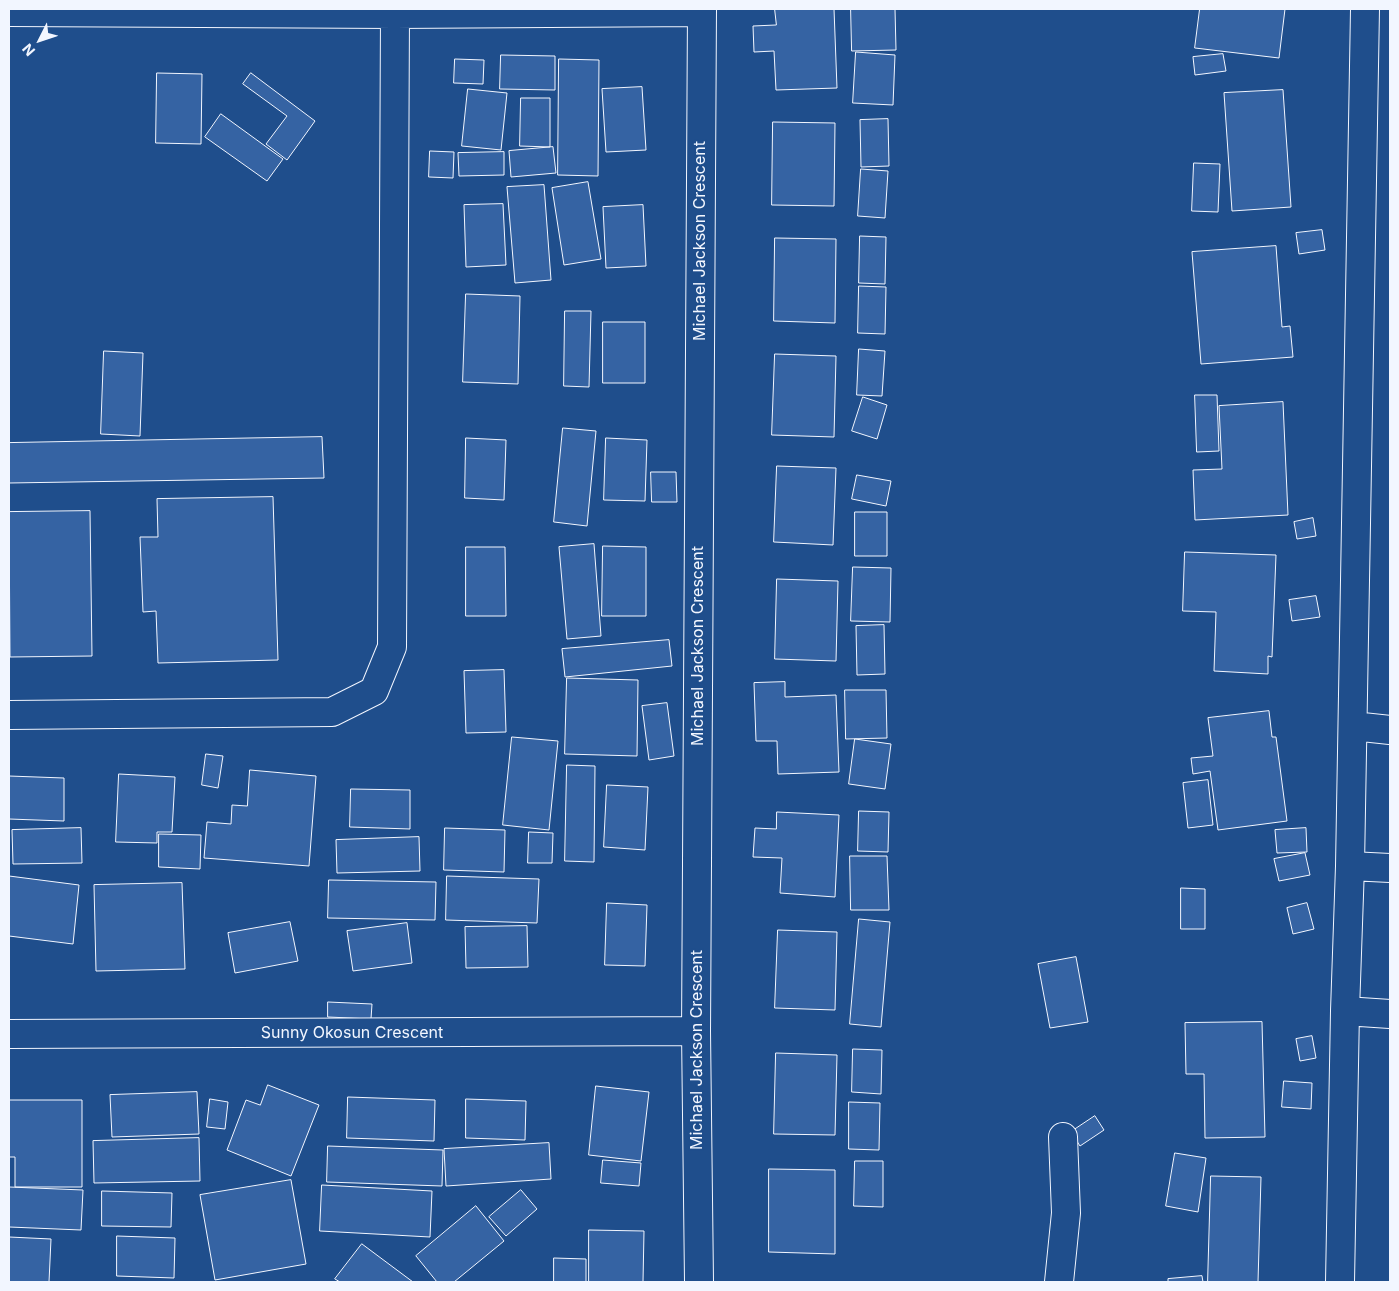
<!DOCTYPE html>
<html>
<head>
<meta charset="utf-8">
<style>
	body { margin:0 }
	#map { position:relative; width:1399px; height:1291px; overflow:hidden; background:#1f4e8c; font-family:Inter,sans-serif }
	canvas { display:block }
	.frame { position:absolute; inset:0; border:10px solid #f2f6ff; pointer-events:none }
	.north { position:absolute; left:15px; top:15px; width:50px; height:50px; -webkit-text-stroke:4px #1f4e8c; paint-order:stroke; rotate:229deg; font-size:14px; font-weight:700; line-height:20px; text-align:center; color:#f2f6ff }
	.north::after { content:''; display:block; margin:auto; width:18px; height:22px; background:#f2f6ff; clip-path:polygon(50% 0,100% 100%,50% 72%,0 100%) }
</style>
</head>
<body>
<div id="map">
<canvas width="1399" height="1291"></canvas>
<div class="frame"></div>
<div class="north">N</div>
</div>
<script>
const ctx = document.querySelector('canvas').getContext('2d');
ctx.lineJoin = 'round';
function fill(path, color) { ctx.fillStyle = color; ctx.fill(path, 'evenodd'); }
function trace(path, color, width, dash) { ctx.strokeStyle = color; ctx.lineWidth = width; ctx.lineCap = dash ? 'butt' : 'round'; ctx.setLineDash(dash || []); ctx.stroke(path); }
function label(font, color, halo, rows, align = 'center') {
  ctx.font = font + ' Inter,sans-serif'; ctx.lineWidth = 4; ctx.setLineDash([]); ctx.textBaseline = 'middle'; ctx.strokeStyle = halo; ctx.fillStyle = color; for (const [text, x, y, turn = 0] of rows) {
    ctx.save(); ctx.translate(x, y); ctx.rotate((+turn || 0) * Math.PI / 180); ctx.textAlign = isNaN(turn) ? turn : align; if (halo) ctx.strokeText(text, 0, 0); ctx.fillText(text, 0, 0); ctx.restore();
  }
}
const building = new Path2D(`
	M 775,9 L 834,9 L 837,88 L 776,90 L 774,51 L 754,52 L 753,26 L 776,25 Z
	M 851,9 L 895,9 L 896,50 L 852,51 Z
	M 1200,9 L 1285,9 L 1279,58 L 1195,48 Z
	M 856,52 L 895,55 L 893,105 L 853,103 Z
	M 1223,54 L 1226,71 L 1195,75 L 1193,57 Z
	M 501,55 L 555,56 L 555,90 L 500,89 Z
	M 455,59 L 484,60 L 483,84 L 454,83 Z
	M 559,59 L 599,60 L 598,176 L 558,175 Z
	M 157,73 L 202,74 L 201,144 L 156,143 Z
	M 251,73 L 315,121 L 287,160 L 266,144 L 287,116 L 243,84 Z
	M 642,87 L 646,150 L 606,152 L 602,89 Z
	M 468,89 L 507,93 L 501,150 L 462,146 Z
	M 1283,90 L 1291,207 L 1232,211 L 1224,93 Z
	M 521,98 L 550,98 L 550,147 L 520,146 Z
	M 221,114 L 283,159 L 267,181 L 205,137 Z
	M 888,119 L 889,166 L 861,167 L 860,120 Z
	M 773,122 L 835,123 L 834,206 L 772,205 Z
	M 553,147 L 556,173 L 511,177 L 509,151 Z
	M 430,151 L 454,152 L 453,178 L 429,177 Z
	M 504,152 L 504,175 L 459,176 L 458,153 Z
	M 1194,163 L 1220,164 L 1218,212 L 1192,211 Z
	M 861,169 L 888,171 L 885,218 L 858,216 Z
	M 588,182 L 601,259 L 564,265 L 552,188 Z
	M 544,185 L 551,280 L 515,283 L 507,187 Z
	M 503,204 L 506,265 L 466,267 L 464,205 Z
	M 643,205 L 646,266 L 606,268 L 603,207 Z
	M 1322,230 L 1325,250 L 1299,254 L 1296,233 Z
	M 860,236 L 886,237 L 885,284 L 859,283 Z
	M 775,238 L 836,239 L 835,323 L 774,321 Z
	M 1276,246 L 1282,327 L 1290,326 L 1293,357 L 1201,364 L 1192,252 Z
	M 859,286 L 886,287 L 885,334 L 858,333 Z
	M 466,294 L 520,296 L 518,384 L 463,382 Z
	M 565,311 L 591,311 L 589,387 L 564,386 Z
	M 603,322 L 645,322 L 645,383 L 603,383 Z
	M 859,349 L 885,351 L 882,396 L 857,395 Z
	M 104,351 L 143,353 L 140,436 L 101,434 Z
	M 775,354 L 836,356 L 834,437 L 772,435 Z
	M 1195,395 L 1217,395 L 1219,451 L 1197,452 Z
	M 863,397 L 887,405 L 877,439 L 852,431 Z
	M 1283,402 L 1288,515 L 1195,520 L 1193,470 L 1222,469 L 1219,406 Z
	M 563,428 L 596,431 L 587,526 L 554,522 Z
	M 322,437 L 324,478 L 9,483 L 9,443 Z
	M 466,438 L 506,440 L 504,500 L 465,498 Z
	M 606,438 L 647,440 L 645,501 L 604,500 Z
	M 777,466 L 836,468 L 833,545 L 774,542 Z
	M 651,472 L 676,472 L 677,502 L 652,502 Z
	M 857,475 L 891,481 L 886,506 L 852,499 Z
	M 273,497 L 278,660 L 158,663 L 156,611 L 143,612 L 140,537 L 158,537 L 157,499 Z
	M 90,511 L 92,656 L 10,657 L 9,512 Z
	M 855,512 L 887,512 L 887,556 L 855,556 Z
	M 1313,518 L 1316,536 L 1297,539 L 1294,522 Z
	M 594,544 L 601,636 L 567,639 L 559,547 Z
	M 603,546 L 646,547 L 646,616 L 602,616 Z
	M 466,547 L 505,547 L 506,616 L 466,616 Z
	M 1185,552 L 1276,555 L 1272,657 L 1268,656 L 1268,674 L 1214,671 L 1216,612 L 1183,611 Z
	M 853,567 L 891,568 L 890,622 L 851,621 Z
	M 777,579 L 838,581 L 836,661 L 775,659 Z
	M 1316,596 L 1320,617 L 1292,621 L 1289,600 Z
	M 884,625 L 885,674 L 857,675 L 856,626 Z
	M 669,640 L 672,666 L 565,677 L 562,649 Z
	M 504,670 L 506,732 L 466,733 L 464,671 Z
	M 567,678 L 638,680 L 637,756 L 565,754 Z
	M 785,682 L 785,697 L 836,695 L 839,772 L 778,774 L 777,741 L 756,741 L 754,683 Z
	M 845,690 L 886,690 L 887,738 L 846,739 Z
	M 667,703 L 674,756 L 649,760 L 642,706 Z
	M 1269,711 L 1272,737 L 1276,737 L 1287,821 L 1218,830 L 1210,771 L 1193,774 L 1191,758 L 1213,756 L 1208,718 Z
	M 512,737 L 558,741 L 549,830 L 503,825 Z
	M 855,739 L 891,744 L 885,789 L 849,784 Z
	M 206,754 L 223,756 L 218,788 L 202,785 Z
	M 567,765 L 595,766 L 594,862 L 565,861 Z
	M 250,770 L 316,776 L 309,866 L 204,858 L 207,822 L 231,824 L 232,805 L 247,806 Z
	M 119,774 L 175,777 L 172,832 L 157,832 L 157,843 L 116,842 Z
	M 9,776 L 64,778 L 64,821 L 9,819 Z
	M 1208,780 L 1213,825 L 1188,828 L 1183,783 Z
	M 607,785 L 648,787 L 645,850 L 604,847 Z
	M 351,789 L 410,790 L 410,829 L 350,827 Z
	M 859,811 L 889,812 L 888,852 L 858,851 Z
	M 777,812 L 839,815 L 835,897 L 780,893 L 782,858 L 753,857 L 755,828 L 776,829 Z
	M 81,828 L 82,863 L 13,864 L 12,830 Z
	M 445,828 L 505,830 L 504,872 L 444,870 Z
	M 1306,828 L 1307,852 L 1277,853 L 1275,830 Z
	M 529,832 L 553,833 L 552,863 L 528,863 Z
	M 159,834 L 201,835 L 200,869 L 159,867 Z
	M 419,837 L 420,871 L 337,873 L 336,840 Z
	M 1305,853 L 1310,875 L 1279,881 L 1274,859 Z
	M 850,856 L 887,856 L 889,910 L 851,910 Z
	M 9,876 L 79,885 L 73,944 L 9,936 Z
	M 447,876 L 539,879 L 537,923 L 446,920 Z
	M 329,880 L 436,882 L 435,920 L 328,918 Z
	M 182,883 L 185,969 L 96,971 L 94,885 Z
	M 1181,888 L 1205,889 L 1205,929 L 1181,929 Z
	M 607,903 L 647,905 L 645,966 L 605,965 Z
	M 1307,903 L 1314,929 L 1293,934 L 1287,908 Z
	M 859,919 L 890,922 L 881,1027 L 850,1024 Z
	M 290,922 L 298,961 L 235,973 L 228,933 Z
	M 407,923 L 412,963 L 353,971 L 347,931 Z
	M 527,926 L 528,967 L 466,968 L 465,927 Z
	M 778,930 L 837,932 L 835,1010 L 775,1008 Z
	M 1076,957 L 1088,1022 L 1050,1028 L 1038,964 Z
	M 328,1002 L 372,1004 L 371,1019 L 328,1017 Z
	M 1262,1022 L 1265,1137 L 1205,1138 L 1204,1074 L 1186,1074 L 1185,1023 Z
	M 1312,1036 L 1316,1058 L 1300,1061 L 1296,1039 Z
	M 853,1049 L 882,1050 L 881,1094 L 852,1092 Z
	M 776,1053 L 837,1055 L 835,1135 L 774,1134 Z
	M 1284,1081 L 1312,1083 L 1311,1109 L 1282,1107 Z
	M 268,1085 L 319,1105 L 291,1176 L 227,1150 L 246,1100 L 260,1105 Z
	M 596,1086 L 649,1092 L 641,1161 L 589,1155 Z
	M 197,1092 L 199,1134 L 112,1137 L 110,1095 Z
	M 348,1097 L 435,1100 L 434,1141 L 347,1138 Z
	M 210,1099 L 228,1102 L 225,1129 L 207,1127 Z
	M 466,1099 L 526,1101 L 525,1140 L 466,1138 Z
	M 9,1100 L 82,1100 L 82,1187 L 15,1187 L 15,1157 L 9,1157 Z
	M 849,1102 L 880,1103 L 879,1150 L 849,1149 Z
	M 1095,1116 L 1104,1130 L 1080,1146 L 1071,1132 Z
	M 199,1138 L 200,1181 L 94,1183 L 93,1141 Z
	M 549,1143 L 551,1179 L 446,1186 L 444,1149 Z
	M 328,1146 L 443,1150 L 442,1186 L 327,1182 Z
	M 1175,1153 L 1206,1158 L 1198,1212 L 1166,1206 Z
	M 603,1160 L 641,1163 L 639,1186 L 601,1183 Z
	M 855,1161 L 883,1161 L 883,1207 L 854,1206 Z
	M 769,1169 L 835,1170 L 835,1254 L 769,1252 Z
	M 1211,1176 L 1261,1177 L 1258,1282 L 1208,1282 Z
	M 291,1180 L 306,1264 L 215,1280 L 200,1195 Z
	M 322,1185 L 432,1191 L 430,1237 L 320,1231 Z
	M 9,1187 L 83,1190 L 81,1230 L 9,1227 Z
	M 521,1190 L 537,1209 L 506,1236 L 489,1217 Z
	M 102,1191 L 172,1193 L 171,1227 L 102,1226 Z
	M 476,1206 L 504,1241 L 454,1282 L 437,1282 L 416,1256 Z
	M 589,1230 L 644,1231 L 643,1282 L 589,1282 Z
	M 117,1236 L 175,1238 L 174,1278 L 117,1276 Z
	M 9,1237 L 51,1239 L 49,1282 L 9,1282 Z
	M 362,1244 L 413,1282 L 340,1282 L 335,1279 Z
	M 554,1258 L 586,1259 L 586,1282 L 554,1282 Z
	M 1202,1276 L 1203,1282 L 1168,1282 L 1168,1279 Z`);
const minor = new Path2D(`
	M 9,12 L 395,14 L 702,12
	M 9,715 L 332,712 L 374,691 L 392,647 L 395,14
	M 1353,726 L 1390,730
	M 1350,866 L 1390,868
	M 1345,1011 L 1390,1014
	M 9,1034 L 696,1031
	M 699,1282 L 696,1031 L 702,9
	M 1059,1282 L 1066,1213 L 1063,1137
	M 1340,1282 L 1345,1011 L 1350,866 L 1365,9`);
const streetNames = [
	["Michael Jackson Crescent",700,241,-90],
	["Michael Jackson Crescent",698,646,-90],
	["Sunny Okosun Crescent",352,1033],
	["Michael Jackson Crescent",697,1050,-90]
];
fill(building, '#3563a3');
trace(building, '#f2f6ff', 1);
trace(minor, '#f2f6ff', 30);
trace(minor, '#1f4e8c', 28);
label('16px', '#f2f6ff', '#1f4e8c', streetNames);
</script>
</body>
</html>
